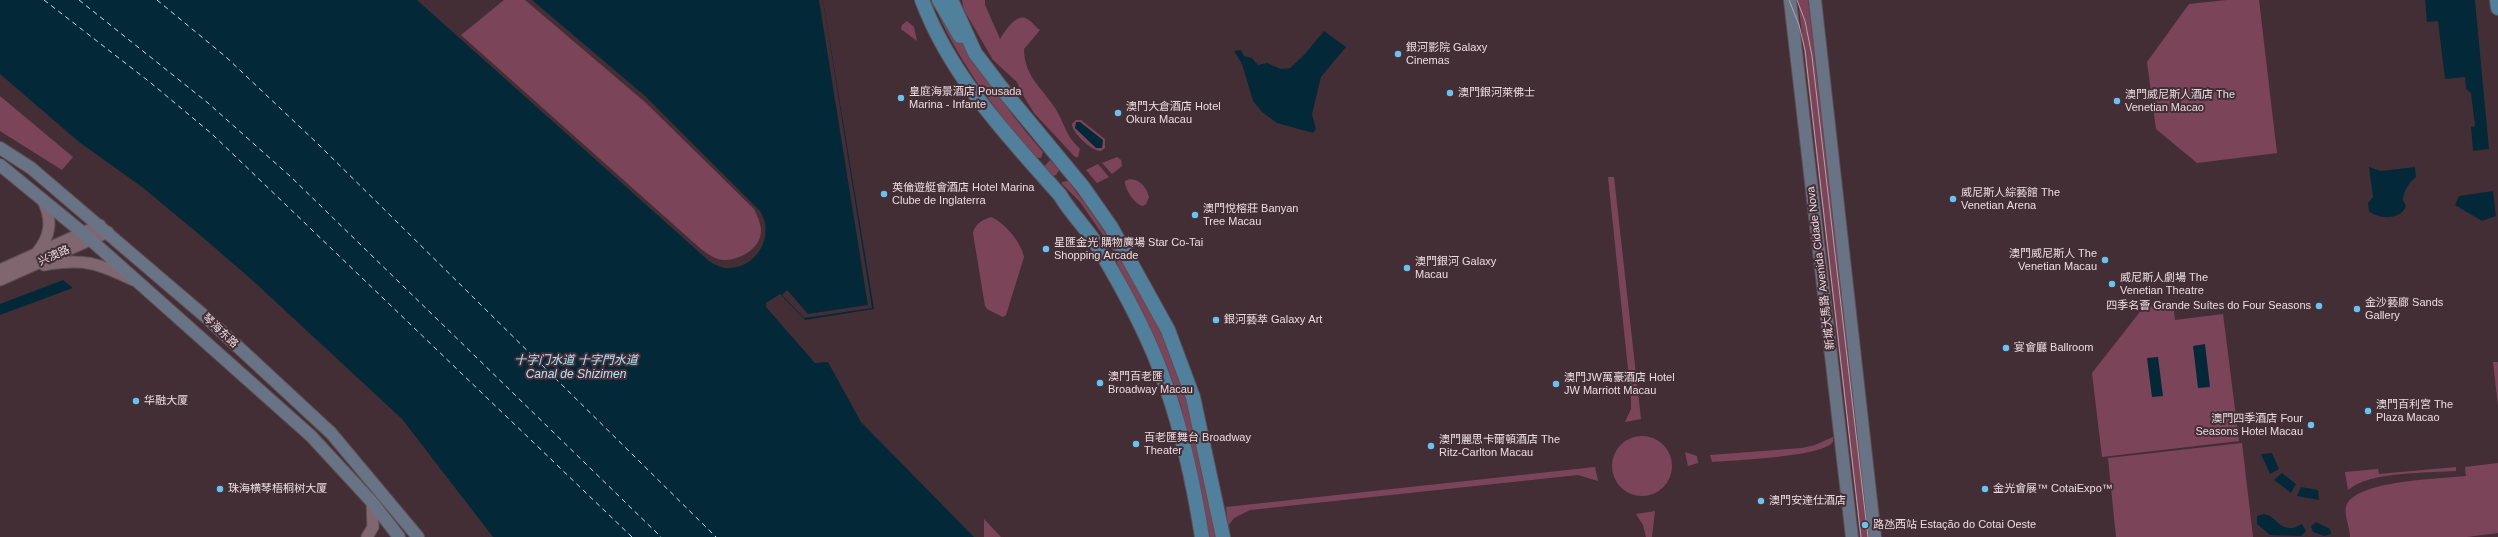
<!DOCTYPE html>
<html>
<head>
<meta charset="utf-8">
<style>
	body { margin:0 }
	canvas { display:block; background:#442e35 }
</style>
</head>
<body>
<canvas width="2498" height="537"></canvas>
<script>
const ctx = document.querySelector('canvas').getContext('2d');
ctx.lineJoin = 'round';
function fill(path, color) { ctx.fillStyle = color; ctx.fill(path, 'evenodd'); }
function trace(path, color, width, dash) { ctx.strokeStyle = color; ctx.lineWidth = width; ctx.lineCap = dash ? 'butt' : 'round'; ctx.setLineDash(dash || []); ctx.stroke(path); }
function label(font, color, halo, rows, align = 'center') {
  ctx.font = font + ' Helvetica,"Noto Sans SC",sans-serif'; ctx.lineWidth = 4; ctx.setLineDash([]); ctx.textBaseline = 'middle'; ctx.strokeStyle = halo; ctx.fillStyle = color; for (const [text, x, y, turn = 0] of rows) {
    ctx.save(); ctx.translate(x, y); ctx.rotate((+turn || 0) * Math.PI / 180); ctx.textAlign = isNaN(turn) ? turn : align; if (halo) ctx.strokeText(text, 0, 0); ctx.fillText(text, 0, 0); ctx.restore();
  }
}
const green = new Path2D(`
	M 504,0 L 525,0 L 646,103 L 754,209 C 756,214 759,219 760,224 C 766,244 744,259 726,260 C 717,261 708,254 701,249 L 461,35 Z
	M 932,0 C 969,51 1001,105 1043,152 L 1041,158 L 1036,158 C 995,110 956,59 932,0 Z
	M 962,0 L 985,0 L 985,5 L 1000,39 C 1005,32 1016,12 1027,19 C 1032,21 1035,27 1040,30 L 1024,49 C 1024,78 1045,90 1058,113 C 1067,130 1065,134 1080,149 L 1078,157 L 1075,157 L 1034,113 L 1021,92 L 1017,82 L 993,60 L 964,10 Z
	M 1798,0 L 1808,0 L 1870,537 L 1860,537 Z
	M 2227,0 L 2259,0 L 2277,153 L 2197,163 L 2156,129 L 2147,62 L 2189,4 Z
	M 907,21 L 914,27 L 917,41 L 901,29 L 902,25 Z
	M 0,96 L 73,157 L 62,170 L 0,131 Z
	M 1076,120 L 1081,120 L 1105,139 L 1105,148 L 1101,151 C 1093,152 1072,133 1072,124 Z
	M 1117,157 L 1121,160 L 1122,166 L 1112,174 L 1102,163 Z
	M 1050,160 L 1059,170 L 1056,175 L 1052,176 L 1044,167 Z
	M 1098,164 L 1109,177 L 1097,183 L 1086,170 Z
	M 1608,177 L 1614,177 L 1641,419 L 1625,422 L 1631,409 L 1631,398 Z
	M 1130,179 C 1141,180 1146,187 1149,197 L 1146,204 L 1143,206 C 1135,205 1124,188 1125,181 Z
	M 1068,181 C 1108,233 1150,299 1173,361 C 1194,416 1206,478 1215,537 L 1209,537 L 1181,406 L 1168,368 L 1119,268 L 1112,248 L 1080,202 L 1062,184 L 1062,182 Z
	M 991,217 C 1005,223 1021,242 1024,257 L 1006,315 L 1003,317 L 987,309 L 985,306 L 973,233 C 975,224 982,220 991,217 Z
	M 2173,302 L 2175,320 L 2223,314 L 2239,441 L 2102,457 L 2092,373 L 2143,308 Z
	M 2493,362 L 2498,362 L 2498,406 Z
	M1612 466a30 30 0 1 1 60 0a30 30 0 1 1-60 0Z
	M 1833,437 L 1833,442 C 1822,457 1734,460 1712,462 L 1710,455 L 1802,448 L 1815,445 Z
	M 2242,443 L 2253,537 L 2116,537 L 2108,458 Z
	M 1685,452 L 1697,456 L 1698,463 L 1688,466 Z
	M 2498,463 L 2498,533 L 2467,537 L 2350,537 C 2350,527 2344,516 2346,507 C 2353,480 2441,479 2466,476 L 2465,467 Z
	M 1595,467 L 1598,481 L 1578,475 L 1250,510 L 1234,518 L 1228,526 L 1226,507 Z
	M 2456,467 L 2456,471 C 2428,473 2370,471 2348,490 L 2345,472 L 2378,469 L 2379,474 Z
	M 1655,511 L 1652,537 L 1646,537 L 1643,525 L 1636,514 Z
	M 984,519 L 1001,537 L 984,537 Z`);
const water = new Path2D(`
	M 0,0 L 417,0 L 709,261 C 716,265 722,269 730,268 C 758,267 775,234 760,211 L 645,96 L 532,0 L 823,0 L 874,309 L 805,320 L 780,294 L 766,303 L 766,307 L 815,363 L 828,362 L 861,422 L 974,537 L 493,537 L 402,419 L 252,280 L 201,236 L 142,187 L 79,142 L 0,74 Z
	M 2425,0 L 2475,0 L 2489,149 L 2473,151 L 2471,127 L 2475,126 L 2471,93 L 2466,89 L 2465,77 L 2445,79 L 2438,21 L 2427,22 Z
	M 1324,31 L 1346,47 L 1321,77 L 1312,114 L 1316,129 L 1313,133 L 1277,123 L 1262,112 L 1253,101 L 1242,64 L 1234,51 L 1241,50 L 1244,56 L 1252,58 L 1258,65 L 1267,63 L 1281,69 L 1290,68 L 1304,55 Z
	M 1076,122 L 1080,122 L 1103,140 L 1102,148 L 1096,148 L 1075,128 Z
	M 2369,167 L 2381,171 L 2415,167 L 2416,177 C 2409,183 2404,190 2403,200 L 2406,206 C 2401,220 2379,220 2369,211 L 2368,203 L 2373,197 Z
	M 2493,191 L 2496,216 L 2482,221 L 2455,205 L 2459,196 Z
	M 63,280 L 73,288 L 0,315 L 0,304 Z
	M 2205,344 L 2210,387 L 2198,388 L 2193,346 Z
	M 2158,357 L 2163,396 L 2152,397 L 2147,358 Z
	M 2272,453 L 2279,469 L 2270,474 L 2261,454 Z
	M 2282,473 L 2296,484 L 2291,493 L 2274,480 Z
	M 2301,487 L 2318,490 L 2319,500 L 2297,496 Z
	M 2263,514 C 2275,515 2278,528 2290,528 C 2295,529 2298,525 2302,524 L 2306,531 L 2301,536 L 2270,535 L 2257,524 L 2257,516 Z
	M 2316,522 L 2330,529 L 2331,534 L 2324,536 L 2313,532 L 2311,526 Z`);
const pier = new Path2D(`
	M 819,0 L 823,0 L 872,308 L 804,318 L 782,295 L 787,290 L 808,314 L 868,305 Z`);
const ferry = new Path2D(`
	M 44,0 L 151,83 L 212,134 L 632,537
	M 79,0 L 208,103 L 291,177 L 661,537
	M 157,0 L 226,57 L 318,144 L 716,537`);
const tertiary = new Path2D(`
	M 36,254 C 51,236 53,220 42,199
	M 44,265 C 84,258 98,263 133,280
	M 0,270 L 100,225
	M 0,280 L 108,232
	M 367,537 L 373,527 L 372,502`);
const secondary = new Path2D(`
	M 1790,0 L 1852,537
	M 1815,0 L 1875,537
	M 0,148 L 31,168 L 208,319 L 331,433 L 418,537
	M 0,165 L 83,233 L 311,436 L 372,502 L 399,537`);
const primary = new Path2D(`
	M 922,0 C 951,77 1007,135 1060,195 C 1071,214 1087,228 1098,247 C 1124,290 1150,338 1166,386 C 1183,435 1194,486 1202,537
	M 939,0 L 960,36
	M 951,0 L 975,53 L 1007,95 L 1083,187 L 1111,227 L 1168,330 L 1193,397 L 1223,537
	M 2497,0 L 2498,8`);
const tram = new Path2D(`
	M 1789,0 L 1799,25 L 1805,50 L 1861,537
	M 1797,0 L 1805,21 L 1812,56 L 1868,537`);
const markers = [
	[1398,54,4,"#67c4f0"],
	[1450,93,4,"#67c4f0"],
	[901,98,4,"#67c4f0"],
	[2117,101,4,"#67c4f0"],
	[1118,113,4,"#67c4f0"],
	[884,194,4,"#67c4f0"],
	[1953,199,4,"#67c4f0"],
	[1195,215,4,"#67c4f0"],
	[1046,249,4,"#67c4f0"],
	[2105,260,4,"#67c4f0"],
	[1407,268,4,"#67c4f0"],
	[2112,284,4,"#67c4f0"],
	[2319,306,4,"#67c4f0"],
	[2357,309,4,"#67c4f0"],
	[1216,320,4,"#67c4f0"],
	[2006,348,4,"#67c4f0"],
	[1100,383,4,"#67c4f0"],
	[1556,384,4,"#67c4f0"],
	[136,401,4,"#67c4f0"],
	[2368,411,4,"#67c4f0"],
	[2311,425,4,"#67c4f0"],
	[1136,444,4,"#67c4f0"],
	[1431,446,4,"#67c4f0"],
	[220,489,4,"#67c4f0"],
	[1985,489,4,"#67c4f0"],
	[1761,501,4,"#67c4f0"],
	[1865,525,4,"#67c4f0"]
];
const poiNames = [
	["銀河影院 Galaxy",1406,48],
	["Cinemas",1406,61],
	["皇庭海景酒店 Pousada",909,92],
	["Marina - Infante",909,105],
	["澳門銀河萊佛士",1458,93],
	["澳門威尼斯人酒店 The",2125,95],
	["Venetian Macao",2125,108],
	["澳門大倉酒店 Hotel",1126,107],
	["Okura Macau",1126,120],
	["英倫遊艇會酒店 Hotel Marina",892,188],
	["Clube de Inglaterra",892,201],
	["威尼斯人綜藝館 The",1961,193],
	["Venetian Arena",1961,206],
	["澳門悅榕莊 Banyan",1203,209],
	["Tree Macau",1203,222],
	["星匯金光 購物廣場 Star Co-Tai",1054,243],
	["Shopping Arcade",1054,256],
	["澳門威尼斯人 The",2097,254,"right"],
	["Venetian Macau",2097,267,"right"],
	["澳門銀河 Galaxy",1415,262],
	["Macau",1415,275],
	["威尼斯人劇場 The",2120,278],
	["Venetian Theatre",2120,291],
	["金沙藝廊 Sands",2365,303],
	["Gallery",2365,316],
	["四季名薈 Grande Suítes do Four Seasons",2311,306,"right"],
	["銀河藝萃 Galaxy Art",1224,320],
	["宴會廳 Ballroom",2014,348],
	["澳門百老匯",1108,377],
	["Broadway Macau",1108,390],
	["澳門JW萬豪酒店 Hotel",1564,378],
	["JW Marriott Macau",1564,391],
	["华融大厦",144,401],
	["澳門百利宮 The",2376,405],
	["Plaza Macao",2376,418],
	["澳門四季酒店 Four",2303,419,"right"],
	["Seasons Hotel Macau",2303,432,"right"],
	["百老匯舞台 Broadway",1144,438],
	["Theater",1144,451],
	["澳門麗思卡爾頓酒店 The",1439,440],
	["Ritz-Carlton Macau",1439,453],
	["珠海横琴梧桐树大厦",228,489],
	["金光會展™ CotaiExpo™",1993,489],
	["澳門安達仕酒店",1769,501],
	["路氹西站 Estação do Cotai Oeste",1873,525]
];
const streetNames = [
	["兴澳路",54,256,-24],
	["新城大馬路 Avenida Cidade Nova",1821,268,-97],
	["琴海东路",220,331,43]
];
const waterNames = [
	["十字门水道 十字門水道",576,361],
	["Canal de Shizimen",576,375]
];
fill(green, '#7c4459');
fill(water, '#032939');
fill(pier, '#442e35');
trace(ferry, '#b2e4fe', 1, [5, 4]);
trace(tertiary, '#5f4d54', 13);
trace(secondary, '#5f4d54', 14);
trace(primary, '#5f4d54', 16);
trace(tertiary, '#80676f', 11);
trace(secondary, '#687486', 12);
trace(primary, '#50809c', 14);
trace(tram, '#b4a2a8', 1);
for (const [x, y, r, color] of markers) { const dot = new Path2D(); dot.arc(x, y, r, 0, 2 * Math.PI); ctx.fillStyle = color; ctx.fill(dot); trace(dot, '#442e35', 1.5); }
label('11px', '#ebdce1', '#442e35', poiNames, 'left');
label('11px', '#ebdce1', '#442e35', streetNames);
label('italic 12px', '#b2e4fe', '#442e35', waterNames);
</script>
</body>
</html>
